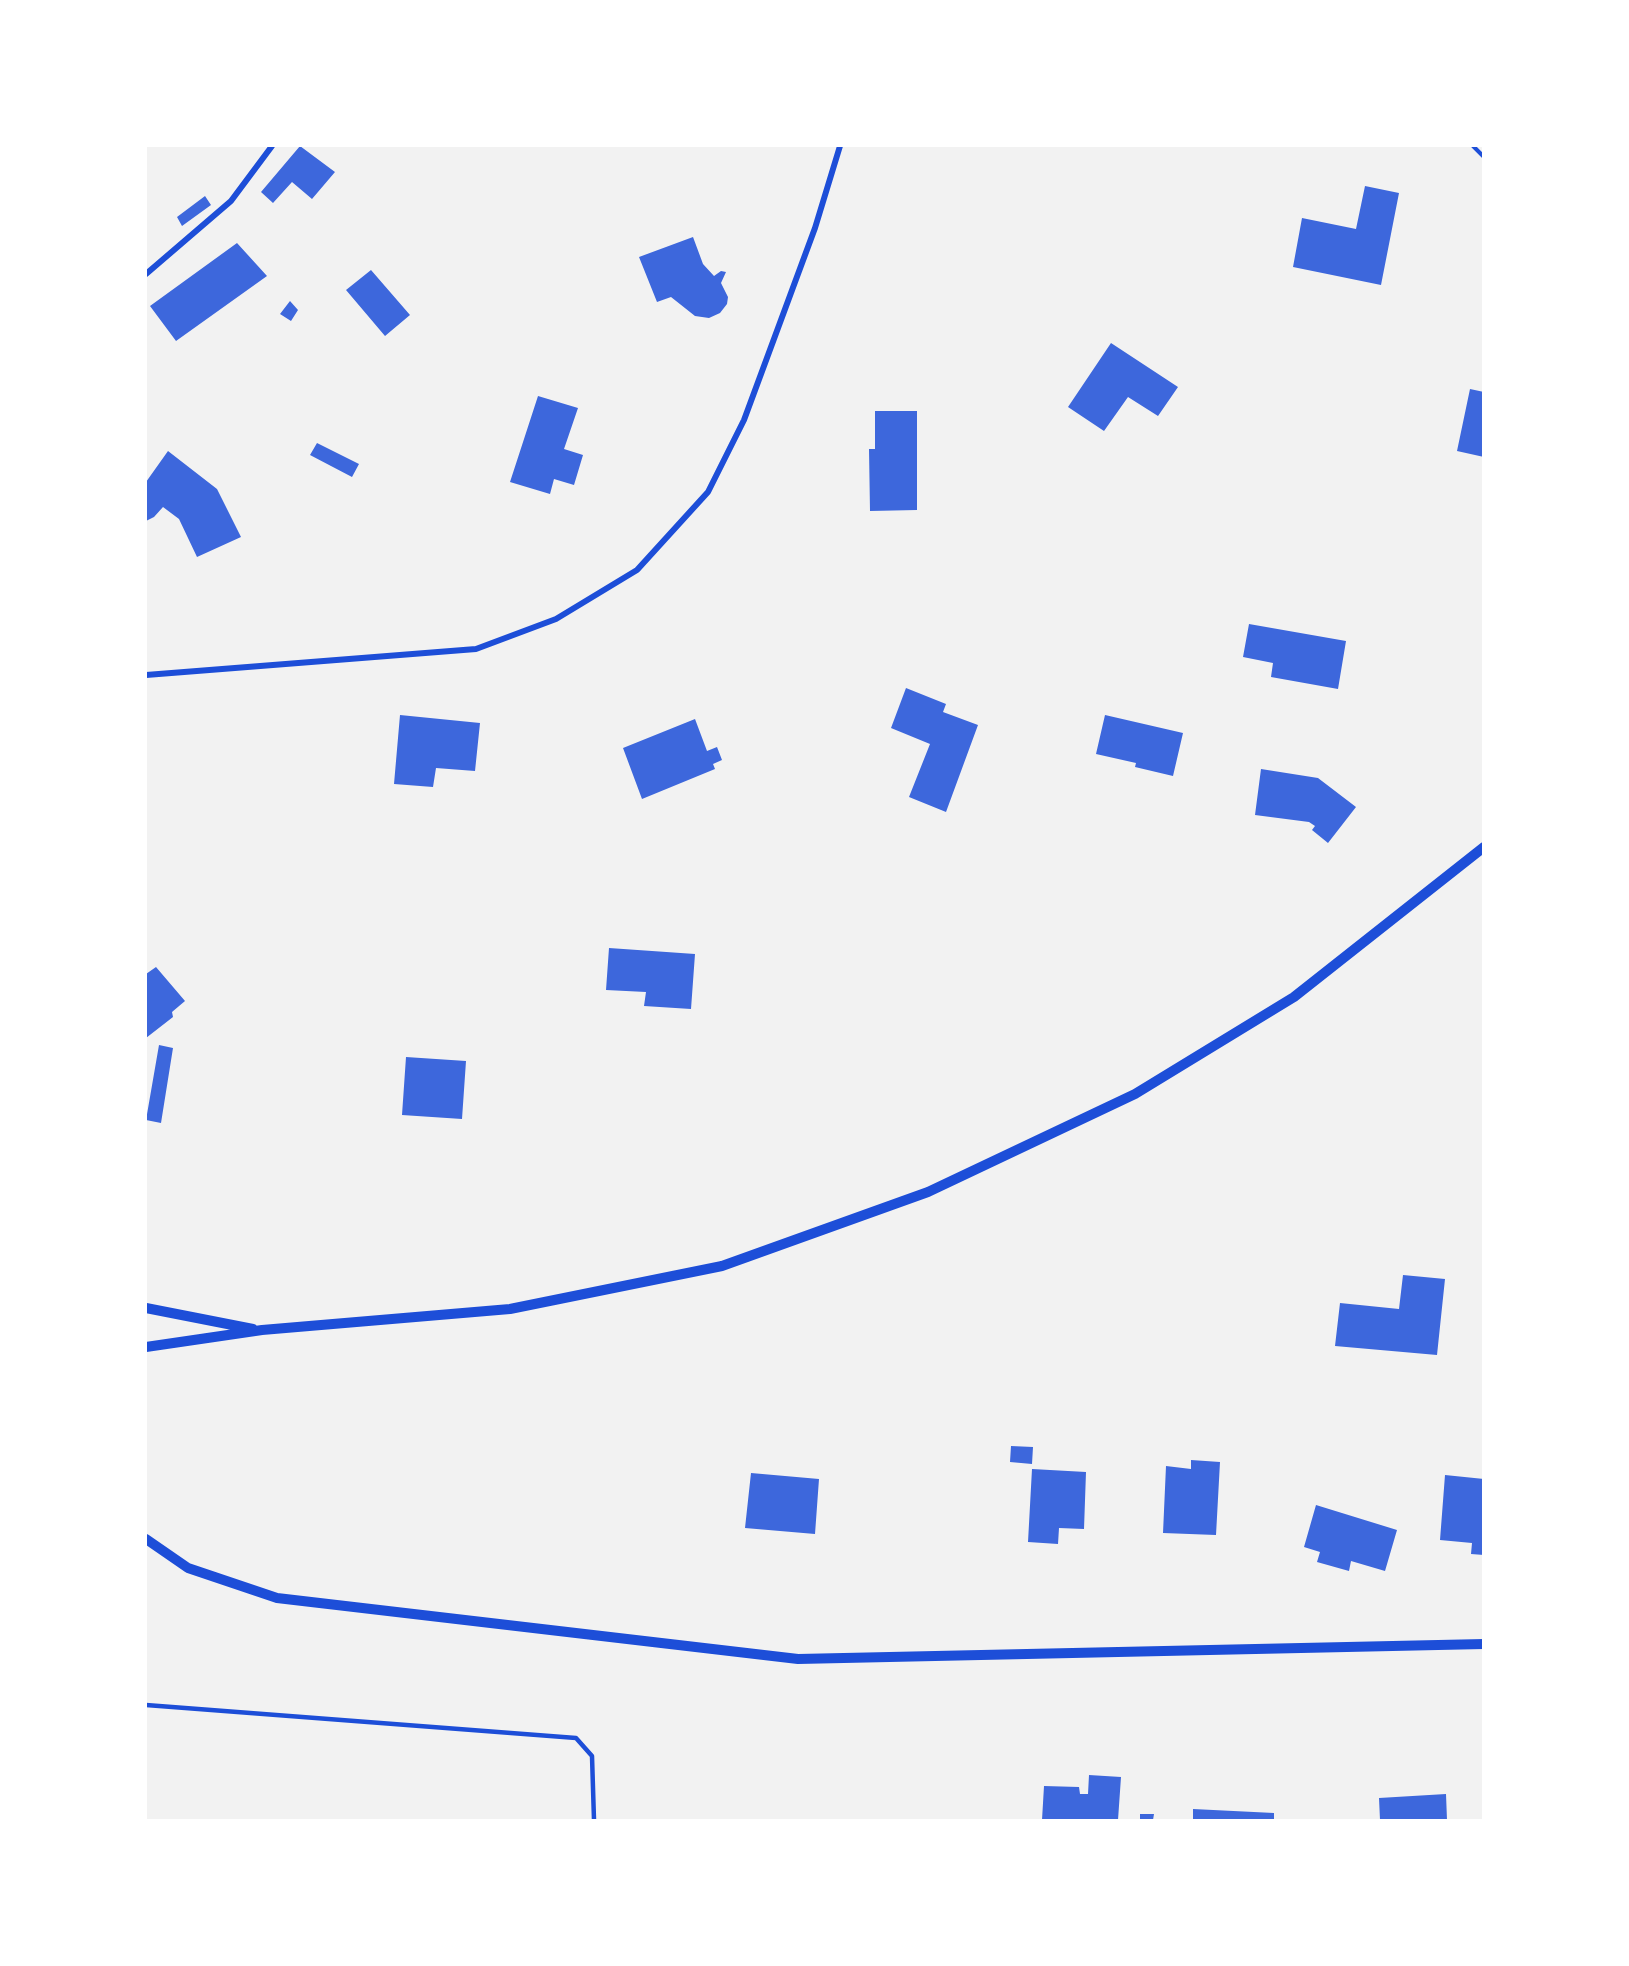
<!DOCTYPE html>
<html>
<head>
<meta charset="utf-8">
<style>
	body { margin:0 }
	#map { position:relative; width:1629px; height:1966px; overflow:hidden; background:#f2f2f2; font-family:Bitter,serif }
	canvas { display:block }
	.frame { position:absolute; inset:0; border:147px solid #fff; pointer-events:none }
</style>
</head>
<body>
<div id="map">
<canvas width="1629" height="1966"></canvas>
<div class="frame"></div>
</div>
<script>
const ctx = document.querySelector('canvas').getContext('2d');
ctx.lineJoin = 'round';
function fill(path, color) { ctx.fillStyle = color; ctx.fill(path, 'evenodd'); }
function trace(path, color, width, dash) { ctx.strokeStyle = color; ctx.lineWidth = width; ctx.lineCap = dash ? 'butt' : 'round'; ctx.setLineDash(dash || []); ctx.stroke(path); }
const building = new Path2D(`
	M 300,146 L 335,172 L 312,199 L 292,182 L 273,203 L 261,192 Z
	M 1365,186 L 1399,193 L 1381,285 L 1293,267 L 1302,218 L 1356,229 Z
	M 205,196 L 211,205 L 182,226 L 177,217 Z
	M 693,237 L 703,264 L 714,276 L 721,271 L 726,272 L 721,283 L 728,297 L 727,304 L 720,313 L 709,318 L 695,316 L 671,297 L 657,302 L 639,257 Z
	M 237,243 L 267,276 L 176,341 L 150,306 Z
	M 371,270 L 410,315 L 385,336 L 346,290 Z
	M 290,301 L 298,310 L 291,321 L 280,314 Z
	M 1111,343 L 1178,387 L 1158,416 L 1128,397 L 1104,431 L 1068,407 Z
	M 1470,389 L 1484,392 L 1484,457 L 1457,451 Z
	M 538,396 L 578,408 L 564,449 L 583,455 L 574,485 L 554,479 L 550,494 L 510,482 Z
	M 875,411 L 917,411 L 917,510 L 870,511 L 869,449 L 875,449 Z
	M 317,443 L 359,464 L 352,477 L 310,455 Z
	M 168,451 L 217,489 L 241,537 L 197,557 L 179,519 L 163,507 L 154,517 L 146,521 L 146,482 Z
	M 1249,624 L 1346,641 L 1338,689 L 1271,677 L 1273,663 L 1243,657 Z
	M 906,688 L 946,704 L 943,712 L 978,725 L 946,812 L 909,797 L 930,744 L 891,728 Z
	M 400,715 L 480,723 L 475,771 L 436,768 L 433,787 L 394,784 Z
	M 1105,715 L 1183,733 L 1173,776 L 1135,767 L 1136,763 L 1096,754 Z
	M 695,719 L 707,751 L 717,747 L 722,760 L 713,764 L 715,769 L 642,799 L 623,748 Z
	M 1261,769 L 1318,778 L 1356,807 L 1328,843 L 1312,830 L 1315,826 L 1309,822 L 1255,815 Z
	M 609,948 L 695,954 L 691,1009 L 644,1006 L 646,992 L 606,990 Z
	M 156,967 L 185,1001 L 172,1012 L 173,1017 L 146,1038 L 146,974 Z
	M 159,1045 L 173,1048 L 161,1123 L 146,1120 Z
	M 406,1057 L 466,1061 L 462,1119 L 402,1115 Z
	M 1403,1275 L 1445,1279 L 1437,1355 L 1335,1346 L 1340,1303 L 1399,1309 Z
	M 1011,1446 L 1033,1447 L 1032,1464 L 1010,1462 Z
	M 1191,1460 L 1220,1462 L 1216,1535 L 1163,1533 L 1166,1466 L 1191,1469 Z
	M 1032,1469 L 1086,1472 L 1084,1529 L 1059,1528 L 1058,1544 L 1028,1542 Z
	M 751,1473 L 819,1479 L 815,1534 L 745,1528 Z
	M 1445,1475 L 1484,1479 L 1484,1555 L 1471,1554 L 1472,1543 L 1440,1540 Z
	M 1316,1505 L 1397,1530 L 1385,1571 L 1351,1561 L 1349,1571 L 1317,1562 L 1320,1552 L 1304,1547 Z
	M 1089,1775 L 1121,1777 L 1118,1820 L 1042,1820 L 1044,1786 L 1079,1787 L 1080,1794 L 1088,1794 Z
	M 1446,1794 L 1447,1820 L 1380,1820 L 1379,1798 Z
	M 1193,1809 L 1274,1813 L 1274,1820 L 1193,1820 Z
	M 1140,1814 L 1154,1814 L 1153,1820 L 1140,1820 Z`);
const path = new Path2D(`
	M 1473,146 L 1484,157`);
const service = new Path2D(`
	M 146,1705 L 576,1738 L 592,1756 L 594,1820`);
const minor = new Path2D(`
	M 146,274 L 231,201 L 272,146
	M 146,675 L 476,649 L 556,619 L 637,570 L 708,492 L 744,420 L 815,228 L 840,146`);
const tertiary = new Path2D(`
	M 146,1308 L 253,1329
	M 146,1347 L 262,1330 L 510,1309 L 722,1266 L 928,1192 L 1135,1094 L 1294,997 L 1484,847
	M 146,1539 L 188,1568 L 277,1598 L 798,1659 L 1484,1644`);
fill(building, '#3d67dc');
trace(path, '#1d4ed8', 4);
trace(service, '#1d4ed8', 4.5);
trace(minor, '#1d4ed8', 6);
trace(tertiary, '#1d4ed8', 10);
</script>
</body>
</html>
